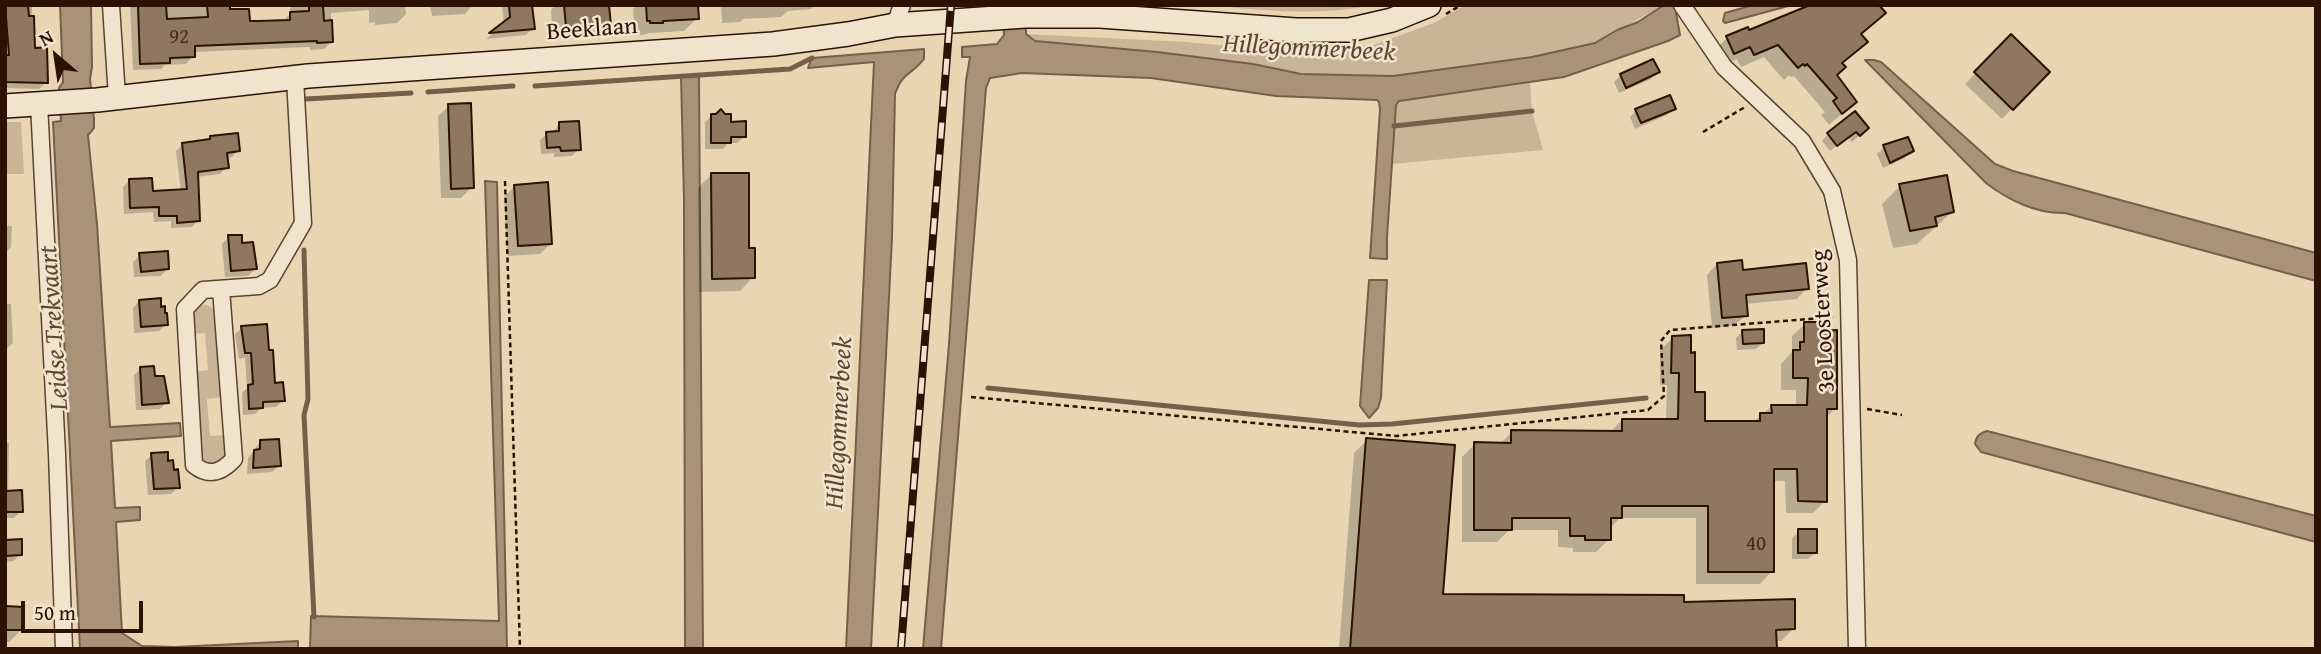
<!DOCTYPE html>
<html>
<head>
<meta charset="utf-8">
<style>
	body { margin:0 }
	#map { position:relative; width:2321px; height:654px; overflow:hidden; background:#e8d6b3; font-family:"Gentium Book Plus",serif }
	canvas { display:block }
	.frame { position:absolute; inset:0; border:7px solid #2c1203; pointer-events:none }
	.north { position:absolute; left:21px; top:21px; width:70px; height:70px; -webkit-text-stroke:5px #f0e4ce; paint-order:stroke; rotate:331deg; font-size:19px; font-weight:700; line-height:28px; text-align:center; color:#2c1203 }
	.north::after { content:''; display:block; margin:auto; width:24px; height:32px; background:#2c1203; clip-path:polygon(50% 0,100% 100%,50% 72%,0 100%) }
	.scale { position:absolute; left:21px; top:601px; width:122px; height:32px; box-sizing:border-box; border:4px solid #2c1203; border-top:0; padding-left:9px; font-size:21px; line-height:24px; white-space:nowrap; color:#2c1203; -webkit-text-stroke:5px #f0e4ce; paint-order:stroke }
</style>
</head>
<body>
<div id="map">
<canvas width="2321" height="654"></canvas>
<div class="frame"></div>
<div class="north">N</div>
<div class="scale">50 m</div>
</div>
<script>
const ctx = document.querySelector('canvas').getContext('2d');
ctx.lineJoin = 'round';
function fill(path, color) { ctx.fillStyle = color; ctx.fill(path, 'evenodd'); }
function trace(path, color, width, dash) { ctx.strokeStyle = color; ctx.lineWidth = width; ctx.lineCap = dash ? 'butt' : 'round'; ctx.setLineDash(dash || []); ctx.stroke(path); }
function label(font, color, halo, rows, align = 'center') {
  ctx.font = font + ' "Gentium Book Plus",serif'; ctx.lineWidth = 5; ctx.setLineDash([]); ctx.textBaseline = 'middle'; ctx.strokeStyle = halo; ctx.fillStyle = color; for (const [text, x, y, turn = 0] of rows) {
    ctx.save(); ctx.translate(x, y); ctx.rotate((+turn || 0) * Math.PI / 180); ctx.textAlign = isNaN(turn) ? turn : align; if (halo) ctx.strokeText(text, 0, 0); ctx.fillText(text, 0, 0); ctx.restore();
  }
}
const green = new Path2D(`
	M 1206,5 L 1373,5 C 1318,17 1261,10 1206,5 Z
	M 1465,5 L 1664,5 L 1595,43 L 1532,57 L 1393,76 L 1301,74 L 1253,64 L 1035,41 L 1026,34 L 1186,42 L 1295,52 L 1373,45 L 1434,23 Z
	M 1530,83 L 1532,111 L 1543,150 L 1392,164 L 1396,105 L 1399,101 Z
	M 5,122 L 21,122 L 24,174 L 5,174 Z
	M 207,305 L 214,309 L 216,314 L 222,397 L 207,399 L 210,436 L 225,435 L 226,450 L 223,459 C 214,465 206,465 200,457 L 193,372 L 208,370 L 205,333 L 190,334 L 191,310 L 198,306 Z`);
const water = new Path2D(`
	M 60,5 L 91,5 L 92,67 L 90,79 L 94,119 L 94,128 L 88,135 L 97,224 L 110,427 L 180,423 L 181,436 L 111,441 L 115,508 L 140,507 L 140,520 L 116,522 L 122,633 L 142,646 L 175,647 L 298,641 L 298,649 L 80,649 L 53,122 L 61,121 L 59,88 L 63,82 Z
	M 1003,5 L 1025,5 L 1026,34 L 1035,41 L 1157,52 L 1253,64 L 1301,74 L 1393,76 L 1532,57 L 1595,43 L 1617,30 L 1638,22 L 1664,5 L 1684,5 L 1676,13 L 1680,35 L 1668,41 L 1564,77 L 1399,101 L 1396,105 L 1387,237 L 1387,259 L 1370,258 L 1380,109 L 1379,102 L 1377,100 L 1276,96 L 1151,78 L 1022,73 L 990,78 L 986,88 L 941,649 L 923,649 L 949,344 L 966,81 L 970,57 L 962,57 L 962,47 L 997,44 L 1004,35 Z
	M 1753,5 L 1792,5 L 1725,23 L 1723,21 L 1725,13 Z
	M 924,49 L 924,59 C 912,75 903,71 895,94 L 892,238 L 871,649 L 846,649 L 874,62 L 808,68 L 812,58 Z
	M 1865,60 L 1874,60 L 1881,62 L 1995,164 L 2013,171 L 2316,253 L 2316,281 L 2065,213 C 2037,214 2008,200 1986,183 Z
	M 699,76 L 703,649 L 685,649 L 684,200 L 681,77 Z
	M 485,181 L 497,182 L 507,649 L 310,649 L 311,616 L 499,621 Z
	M 1369,280 L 1387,280 L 1381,398 L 1378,408 L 1369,418 L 1360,406 Z
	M 1987,431 L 2316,516 L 2316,542 L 1981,452 L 1975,444 C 1976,436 1980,433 1987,431 Z`);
const shadow = new Path2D(`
	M 5,5 L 32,5 L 33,50 L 46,82 L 39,89 L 5,88 Z
	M 130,5 L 228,5 L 228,16 L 248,23 L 282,22 L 290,14 L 290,9 L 293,5 L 405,5 L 406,14 L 397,23 L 375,25 L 375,22 L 369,23 L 369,10 L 331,13 L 331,42 L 324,49 L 310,50 L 310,47 L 193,52 L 193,56 L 186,64 L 165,65 L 161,69 L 133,70 Z
	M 430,5 L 471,5 L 471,7 L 465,14 L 432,16 Z
	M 502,5 L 536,5 L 531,6 L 533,28 L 526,35 L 486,39 L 504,24 Z
	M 556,5 L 608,5 L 609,24 L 596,37 L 553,39 L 551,10 Z
	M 637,5 L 697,5 L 697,18 L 684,31 L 650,33 L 638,36 L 638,34 L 635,34 L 633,9 Z
	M 721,5 L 815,5 L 811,9 L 788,11 L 781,17 L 743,19 L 740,22 L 722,23 Z
	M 1883,13 L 1860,35 L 1835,76 L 1855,102 L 1829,125 L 1821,115 L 1825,112 L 1794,76 L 1791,77 L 1789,75 L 1784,80 L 1764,57 L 1741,67 L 1737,59 L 1721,66 L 1714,51 L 1727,38 L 1748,32 Z
	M 2011,37 L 2048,72 L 2002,119 L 1965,84 Z
	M 1657,72 L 1651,79 L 1619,93 L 1614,82 L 1621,75 Z
	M 449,106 L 472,187 L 461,198 L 441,198 L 438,116 Z
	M 1673,108 L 1667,115 L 1635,129 L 1630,117 L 1636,111 Z
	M 712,116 L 729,123 L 744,137 L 737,143 L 728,143 L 723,149 L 705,149 L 705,122 Z
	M 559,124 L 579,149 L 572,156 L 554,157 L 554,153 L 541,154 L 540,140 L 547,134 L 553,133 Z
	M 1867,128 L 1852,142 L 1848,137 L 1830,151 L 1822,141 L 1828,134 Z
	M 211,138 L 238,150 L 232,157 L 225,158 L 227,167 L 220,174 L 196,177 L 198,220 L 192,227 L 171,228 L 171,221 L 154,222 L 153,212 L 124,214 L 123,187 L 129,181 L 151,193 L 181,191 L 176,151 L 182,145 L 207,142 Z
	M 1884,147 L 1912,151 L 1905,158 L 1883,168 L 1877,154 Z
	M 712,174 L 748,250 L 753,277 L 740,291 L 699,292 L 698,188 Z
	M 515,186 L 551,243 L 540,254 L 508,256 L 504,197 Z
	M 1900,186 L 1952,212 L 1917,244 L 1893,248 L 1882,204 Z
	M 5,226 L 12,226 L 11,247 L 5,253 Z
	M 229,237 L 241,244 L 255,269 L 248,276 L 225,277 L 222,244 Z
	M 140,255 L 167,269 L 161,276 L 134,277 L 133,262 Z
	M 1717,264 L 1741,272 L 1807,288 L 1797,299 L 1745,304 L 1746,315 L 1735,325 L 1712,328 L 1707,275 Z
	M 5,292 L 7,292 L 7,304 L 11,304 L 13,343 L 5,350 Z
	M 139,301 L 160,309 L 166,324 L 159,331 L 134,333 L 133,308 Z
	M 1805,324 L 1818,332 L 1835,408 L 1826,418 L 1825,501 L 1813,513 L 1786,513 L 1785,481 L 1772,481 L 1772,571 L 1760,584 L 1696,584 L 1696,518 L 1620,518 L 1609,529 L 1609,539 L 1596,552 L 1573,552 L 1573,548 L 1558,547 L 1558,530 L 1509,530 L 1497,542 L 1462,542 L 1462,457 L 1475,444 L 1500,444 L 1512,432 L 1610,432 L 1622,420 L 1666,420 L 1667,385 L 1660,385 L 1660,350 L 1673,338 L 1703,423 L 1752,423 L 1772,406 L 1796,406 L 1796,390 L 1781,390 L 1781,364 L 1792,352 L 1792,336 Z
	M 242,328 L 283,400 L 276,407 L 261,408 L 255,414 L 243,415 L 242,393 L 247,388 L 245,358 L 239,359 L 235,334 Z
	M 1743,331 L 1763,343 L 1756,349 L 1737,350 L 1736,338 Z
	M 141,369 L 153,378 L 167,402 L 160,409 L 136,410 L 134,375 Z
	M 1367,440 L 1441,596 L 1683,603 L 1794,628 L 1781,641 L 1775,641 L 1775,649 L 1339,649 L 1354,453 Z
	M 260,442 L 279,466 L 272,472 L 247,474 L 248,458 Z
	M 5,443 L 9,443 L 8,492 L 21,511 L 14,518 L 5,518 Z
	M 152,455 L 166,462 L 178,487 L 171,494 L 148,495 L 145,461 Z
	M 1799,531 L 1815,553 L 1808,559 L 1792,559 L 1792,538 Z
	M 5,541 L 20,554 L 14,561 L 5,562 Z
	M 5,608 L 22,629 L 9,642 L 5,642 Z`);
const stream = new Path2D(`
	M 535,86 L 790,69 L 812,58
	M 428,92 L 513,86
	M 306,99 L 411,93
	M 1394,126 L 1532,111
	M 304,250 L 308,399 L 304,415 L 314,617
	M 988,388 L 1359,425 L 1392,424 L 1646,398`);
const building = new Path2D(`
	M 5,5 L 28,5 L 29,16 L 34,16 L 35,48 L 47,47 L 48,83 L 5,82 L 5,55 L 9,55 Z
	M 138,5 L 166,5 L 167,19 L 208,17 L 207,5 L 230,5 L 230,9 L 249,9 L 250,21 L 258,21 L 290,20 L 290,12 L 309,11 L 309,5 L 323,5 L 324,21 L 332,20 L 333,42 L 317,43 L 317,41 L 195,46 L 195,57 L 170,58 L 170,63 L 140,64 Z
	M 509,5 L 532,5 L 535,29 L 489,33 L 510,17 Z
	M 564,5 L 609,5 L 611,25 L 566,27 Z
	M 646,5 L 698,5 L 699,19 L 663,21 L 663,23 L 650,23 L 650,21 L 647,21 Z
	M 1810,5 L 1879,5 L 1886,13 L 1861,34 L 1868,42 L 1842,63 L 1846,67 L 1837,75 L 1857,102 L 1842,114 L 1833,101 L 1837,98 L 1807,64 L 1805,66 L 1803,64 L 1798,68 L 1778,45 L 1754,55 L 1750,47 L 1734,54 L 1726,36 L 1748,27 L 1749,30 Z
	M 2011,34 L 2050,72 L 2013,110 L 1974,72 Z
	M 1653,59 L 1660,72 L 1626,88 L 1620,74 Z
	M 1670,95 L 1676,109 L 1641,123 L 1635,109 Z
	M 471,103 L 474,188 L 451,189 L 448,104 Z
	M 721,109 L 725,114 L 731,114 L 731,122 L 746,121 L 746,137 L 731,137 L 731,143 L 711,143 L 711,114 L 716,114 Z
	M 1855,111 L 1869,128 L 1860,136 L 1856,132 L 1837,146 L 1827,133 Z
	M 579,121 L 581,150 L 561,151 L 560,147 L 547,148 L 546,132 L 559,131 L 559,122 Z
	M 238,133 L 240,151 L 227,153 L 229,168 L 198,172 L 200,221 L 177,223 L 177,216 L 159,216 L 159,207 L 130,208 L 129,179 L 152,178 L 153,191 L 187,189 L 182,143 L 210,139 L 210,136 Z
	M 1908,137 L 1914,151 L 1890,163 L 1883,145 Z
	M 711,173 L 749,173 L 749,248 L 755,248 L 755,278 L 712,279 Z
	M 1947,175 L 1954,212 L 1935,217 L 1937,226 L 1910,231 L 1899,184 Z
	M 548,182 L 552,244 L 518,246 L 514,185 Z
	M 228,235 L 242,235 L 242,243 L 253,242 L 257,269 L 231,271 Z
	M 168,251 L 169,269 L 141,272 L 139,253 Z
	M 1742,260 L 1743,270 L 1806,263 L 1809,289 L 1746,295 L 1748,316 L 1722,318 L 1717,263 Z
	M 161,298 L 161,307 L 165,306 L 165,313 L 167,313 L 168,325 L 141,327 L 139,300 Z
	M 1804,322 L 1819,322 L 1819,331 L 1837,330 L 1837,409 L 1827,409 L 1827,502 L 1798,501 L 1797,469 L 1774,469 L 1774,572 L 1708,572 L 1708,506 L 1622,506 L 1622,518 L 1611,518 L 1611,540 L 1585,540 L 1585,536 L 1570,536 L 1570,518 L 1512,518 L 1512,530 L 1474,530 L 1474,442 L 1511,443 L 1511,430 L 1622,431 L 1622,419 L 1678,419 L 1679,373 L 1671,373 L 1672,336 L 1691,335 L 1691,353 L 1695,352 L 1695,392 L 1705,392 L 1705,421 L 1760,421 L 1760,413 L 1772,413 L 1771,405 L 1807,405 L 1808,378 L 1793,378 L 1793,350 L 1800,350 L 1800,342 L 1804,342 Z
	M 267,324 L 269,350 L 273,350 L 275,383 L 283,382 L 285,401 L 263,402 L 263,408 L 249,409 L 248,385 L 253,384 L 251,353 L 245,353 L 241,326 Z
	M 1764,329 L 1764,343 L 1743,344 L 1742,330 Z
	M 154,366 L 155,376 L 164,376 L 169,403 L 142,405 L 140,367 Z
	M 1366,438 L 1455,445 L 1443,594 L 1684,595 L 1684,602 L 1795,599 L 1795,629 L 1776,630 L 1777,649 L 1350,649 Z
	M 279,439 L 281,466 L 253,468 L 254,450 L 260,449 L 260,440 Z
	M 168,452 L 168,461 L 173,460 L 174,470 L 178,469 L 180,488 L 154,489 L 151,453 Z
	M 22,490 L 23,512 L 5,512 L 5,491 Z
	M 1798,529 L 1817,529 L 1817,553 L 1798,553 Z
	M 22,539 L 22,555 L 5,556 L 5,540 Z
	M 5,606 L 24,607 L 24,630 L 5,630 Z`);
const path = new Path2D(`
	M 1716,5 L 1731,5
	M 1446,14 L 1461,5
	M 1703,132 L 1745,107
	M 505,181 L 520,649
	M 971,397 L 1396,436 L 1648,410 L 1664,396 L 1661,341 L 1670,330 L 1834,317
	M 1867,409 L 1902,415`);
const street = new Path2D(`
	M 111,5 L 117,97
	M 1682,5 L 1724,67 L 1802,141 L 1832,191 L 1848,260 L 1857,649
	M 895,25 L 902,5
	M 39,104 L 57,454 L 64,649
	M 221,289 L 234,459 C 221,473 209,477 194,465 L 185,309 L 203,290 L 259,286 L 270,280 L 303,223 L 295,78`);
const secondary = new Path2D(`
	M 5,106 L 97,100 L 308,76 L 773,44 L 848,34 L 895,25 L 1025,16 L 1100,16 L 1296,30 L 1349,30 L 1392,20 L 1429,5`);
const rail = new Path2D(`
	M 901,649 L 951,5`);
const numberNames = [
	["92",179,38],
	["40",1756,545]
];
const streetNames = [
	["Beeklaan",592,30,-4],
	["3e Loosterweg",1824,321,-93]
];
const waterNames = [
	["Hillegommerbeek",1309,49,3],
	["Leidse Trekvaart",55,328,-94],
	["Hillegommerbeek",840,423,-87]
];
fill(green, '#c8b595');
fill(water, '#a89377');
trace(water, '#765f49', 2);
fill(shadow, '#0003');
trace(stream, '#765f49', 5);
fill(building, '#8e785f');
trace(building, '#2c1203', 2);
trace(street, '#5b432f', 19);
trace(secondary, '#2c1203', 26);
trace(path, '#2c1203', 2.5, [5, 3.5]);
trace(street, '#f0e4ce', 16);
trace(secondary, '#f0e4ce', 23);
trace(rail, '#2c1203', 8);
trace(rail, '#f0e4ce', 5, [16]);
label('21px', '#442c1a', null, numberNames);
label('24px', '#2c1203', '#f0e4ce', streetNames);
label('italic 26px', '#5e4631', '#f0e4ce', waterNames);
</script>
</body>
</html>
